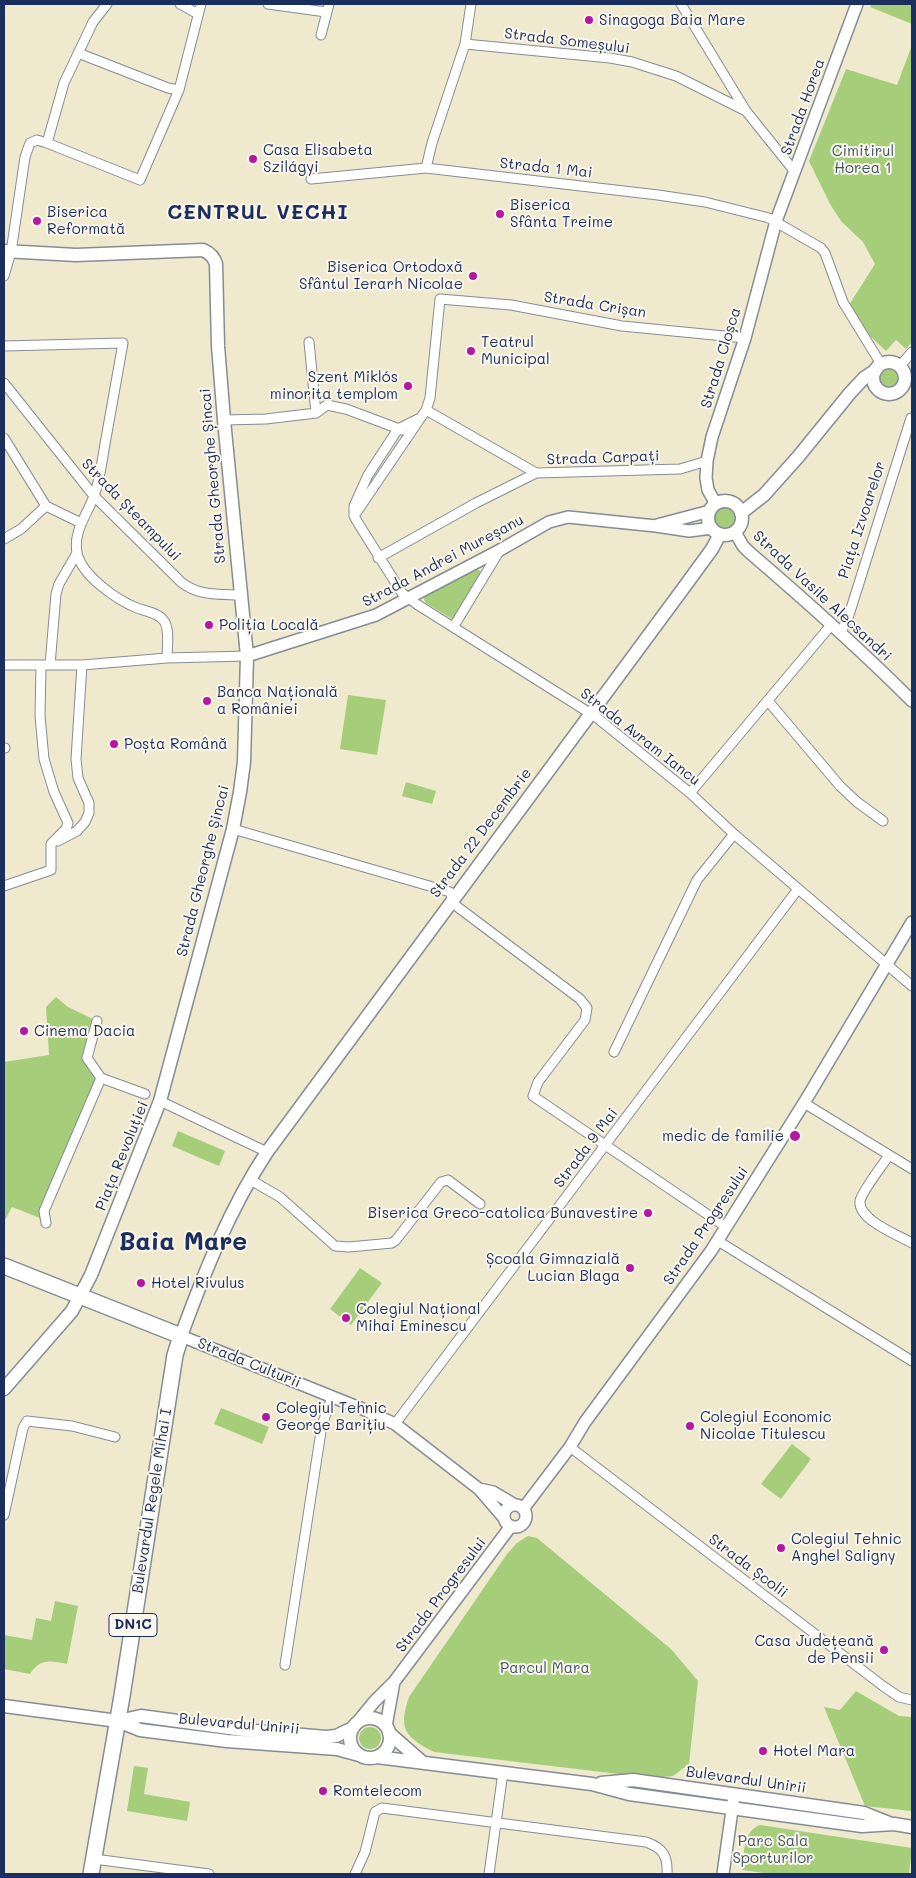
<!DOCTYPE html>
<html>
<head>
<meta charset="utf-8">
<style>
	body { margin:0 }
	#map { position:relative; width:916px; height:1878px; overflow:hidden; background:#efe9ce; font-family:Mali,sans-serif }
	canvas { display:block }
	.frame { position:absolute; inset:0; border:5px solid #1b2f5e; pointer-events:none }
</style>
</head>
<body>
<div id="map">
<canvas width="916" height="1878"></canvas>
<div class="frame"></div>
</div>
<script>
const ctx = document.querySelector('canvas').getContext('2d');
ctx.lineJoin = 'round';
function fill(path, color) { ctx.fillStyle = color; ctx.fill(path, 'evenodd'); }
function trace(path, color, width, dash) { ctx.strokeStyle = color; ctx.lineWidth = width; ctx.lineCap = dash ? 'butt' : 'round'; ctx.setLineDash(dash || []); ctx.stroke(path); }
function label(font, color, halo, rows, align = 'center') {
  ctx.font = font + ' Mali,sans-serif'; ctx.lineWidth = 4; ctx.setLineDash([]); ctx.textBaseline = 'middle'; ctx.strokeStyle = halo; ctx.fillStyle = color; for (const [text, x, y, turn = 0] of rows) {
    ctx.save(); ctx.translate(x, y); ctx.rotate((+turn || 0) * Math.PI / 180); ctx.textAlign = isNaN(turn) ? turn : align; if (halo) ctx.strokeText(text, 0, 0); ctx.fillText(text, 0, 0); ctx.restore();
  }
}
const green = new Path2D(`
	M 872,4 L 912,4 L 912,24 L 870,7 Z
	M 912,45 L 912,342 L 906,349 L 896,340 L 886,351 L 867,333 L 849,305 L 875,264 L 863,242 L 841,221 L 830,204 L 809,161 L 846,69 L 897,85 Z
	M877 378a12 12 0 1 1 24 0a12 12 0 1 1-24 0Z
	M712 518a13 13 0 1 1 26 0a13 13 0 1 1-26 0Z
	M 477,569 L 480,571 L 482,575 L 454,620 L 426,603 L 423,597 Z
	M 348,695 L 386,700 L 377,755 L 340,749 Z
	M 406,782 L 436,791 L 432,804 L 402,796 Z
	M 56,997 L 68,1007 L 97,1021 L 87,1058 L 101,1078 L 45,1220 L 12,1207 L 4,1222 L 4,1062 L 49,1055 L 46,1007 Z
	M 178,1131 L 225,1151 L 219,1166 L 172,1146 Z
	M 360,1268 L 382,1283 L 351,1325 L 330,1309 Z
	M 221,1408 L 269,1427 L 262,1444 L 214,1424 Z
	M 792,1444 L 811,1459 L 781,1499 L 761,1484 Z
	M 528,1536 L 537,1538 L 671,1649 L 698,1681 L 689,1764 L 673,1776 L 652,1778 L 434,1752 C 405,1737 398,1729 409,1697 L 507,1554 L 517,1543 Z
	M 55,1601 L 78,1606 L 67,1664 C 51,1661 40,1658 30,1674 L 4,1669 L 4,1635 L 32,1640 L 36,1618 L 51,1621 Z
	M 856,1691 L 899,1716 L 912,1717 L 912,1811 L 865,1806 L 824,1707 L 840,1710 Z
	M359 1738a11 11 0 1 1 22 0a11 11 0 1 1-22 0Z
	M 134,1766 L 148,1768 L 144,1794 L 190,1802 L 187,1821 L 127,1811 Z
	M 760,1825 L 912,1848 L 909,1874 L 771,1874 L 742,1870 C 744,1854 743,1831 760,1825 Z`);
const minor = new Path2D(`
	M 180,4 L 198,14
	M 268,4 L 326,12
	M 681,4 L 746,111 L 795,172
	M 321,35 L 329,4
	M 465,44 L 610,58 L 632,62 L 676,76 L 746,111
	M 78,53 L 168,88 L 179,90
	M 47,143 L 64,83 L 93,22 L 107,4
	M 426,168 L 432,143 L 465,44 L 471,4
	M 311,179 L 426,168 L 658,195 L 705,202 L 769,218 L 821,248 L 825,253 L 843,302 L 881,364
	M 4,276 L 11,252 L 25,157 L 30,143 L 37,140 L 47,143 L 140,180 L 179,90 L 201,4
	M 309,342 L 316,413
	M 4,346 L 123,343 C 117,376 111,410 105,444 C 102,461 100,480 94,496 C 87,515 73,531 77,553 C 82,576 117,600 137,608 C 145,611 159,613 164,621 C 170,629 167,648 167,658
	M 900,366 L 912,352
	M 4,383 L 94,496 L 181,582 C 198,596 219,594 240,595
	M 426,410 L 536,473 L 680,469 L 707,461
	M 420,418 L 398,429 L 368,475 L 354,506 L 354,516 L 358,523 L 402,593 L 418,605 L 596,717 L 690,793 L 734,834 L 912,986
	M 224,420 L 266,419 L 316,413 L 327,405 L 346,409 L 402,430
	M 4,438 L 46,506 L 81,523
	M 354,516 L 426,410 L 430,398 L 440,299 L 511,305 L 622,326 L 745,338
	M 4,539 L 21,529 L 46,506
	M 378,558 L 476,503 L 536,473
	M 454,626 L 500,550
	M 841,632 L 848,618 L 911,418
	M 4,665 L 82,665 L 167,658 L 247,656
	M 50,665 L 56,594 L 59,584 L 77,553
	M 768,701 L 840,786 L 857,802 L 883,821
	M 4,748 L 5,748
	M 690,793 L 832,624
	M 233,829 L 450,892 L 455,905 L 580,999 L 587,1008 L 585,1020 L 538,1082 L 533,1096 L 726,1227
	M 58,841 L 77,831 L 85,822 L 89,813 L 89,803 L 78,778 L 76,759 L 82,665
	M 4,886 L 51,870 L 51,844 L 66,829 L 68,823 L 54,792 L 44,759 L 40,716 L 41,665
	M 614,1052 L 697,880 L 734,834
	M 101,1078 L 145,1094
	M 160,1101 L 267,1152
	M 804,1103 L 912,1169
	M 889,1155 C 883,1165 862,1191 860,1201 C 858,1220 898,1235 912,1243
	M 249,1179 L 280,1197 L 335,1246 L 349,1247 L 392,1243 L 396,1240 L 441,1182 L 448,1180 L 480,1204
	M 46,1223 L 44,1211 L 101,1078 L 87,1058 L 97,1021
	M 718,1241 L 912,1361
	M 395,1424 L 798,889
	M 570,1447 L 883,1686 L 899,1697 L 912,1700
	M 4,1515 L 23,1428 L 27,1421 L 72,1426 L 115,1437
	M 285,1665 L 322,1425 L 332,1397
	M 94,1859 L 209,1874
	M 355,1874 L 365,1852 L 375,1812 L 382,1808 L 646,1842 C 663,1848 668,1856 667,1874
	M 489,1874 L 503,1772`);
const tertiary = new Path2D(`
	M 716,504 L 708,490 L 706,478 L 707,461 L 712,437 L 745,338 L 776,221 L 857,4
	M 657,525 L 710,511
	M 735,532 L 743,546 L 749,552 C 805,600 860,649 912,701
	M 247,656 L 376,615 L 500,550 L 549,522 L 568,517 L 656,526 L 689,531 L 712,528
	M 181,1336 L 365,1410 L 395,1424 L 479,1489 L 504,1518
	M 479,1489 L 493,1492 L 515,1505
	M504 1516a11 11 0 1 1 22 0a11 11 0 1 1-22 0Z
	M 523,1509 L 570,1447 L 585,1422 L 711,1251 L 804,1103 L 912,922
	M 356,1724 L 374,1702 L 394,1682 L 511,1526
	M 386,1726 L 394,1682
	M 723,1874 L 734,1796`);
const secondary = new Path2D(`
	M 4,251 L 76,255 L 203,250 C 210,253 214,257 216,264 L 218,346 L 224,420 L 247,656 L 244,762 L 240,792 L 233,829 L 160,1101 L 91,1275 L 72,1311 L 4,1389
	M873 378a16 16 0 1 1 32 0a16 16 0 1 1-32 0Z
	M708 518a17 17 0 1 1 34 0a17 17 0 1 1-34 0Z
	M 741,513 L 764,495 L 798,457 L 850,393 L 864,378 L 876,370
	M 181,1336 C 204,1273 230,1208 267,1152 L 685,586 L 712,549 L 720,534
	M 4,1706 L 118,1721 L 140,1730 L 227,1741 L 337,1749 L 359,1755
	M350 1738a20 20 0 1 1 40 0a20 20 0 1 1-40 0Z
	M 118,1721 L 141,1716 L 244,1730 L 326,1737 L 336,1736 L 353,1728
	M 389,1733 L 421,1761
	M 377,1757 L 592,1784 L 629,1794 L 862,1826 L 894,1824 L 912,1827
	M 601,1783 L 633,1780 L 864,1813 L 889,1823`);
const primary = new Path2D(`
	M 4,1266 L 181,1336 L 175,1355 L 122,1696 L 91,1874`);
const markers = [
	[589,20,5,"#b5179e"],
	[253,159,5,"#b5179e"],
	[500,214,5,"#b5179e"],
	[37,221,5,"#b5179e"],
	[473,276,5,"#b5179e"],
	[471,351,5,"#b5179e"],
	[408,386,5,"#b5179e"],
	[209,625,5,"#b5179e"],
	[207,701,5,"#b5179e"],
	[114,744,5,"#b5179e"],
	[24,1031,5,"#b5179e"],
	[795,1136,6,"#b5179e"],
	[648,1213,5,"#b5179e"],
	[630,1268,5,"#b5179e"],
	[141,1283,5,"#b5179e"],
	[346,1318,5,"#b5179e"],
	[266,1417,5,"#b5179e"],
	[690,1426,5,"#b5179e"],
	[781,1548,5,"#b5179e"],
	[884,1650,5,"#b5179e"],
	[763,1751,5,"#b5179e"],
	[323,1791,5,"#b5179e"]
];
const shields = [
	[133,1625,48]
];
const shieldNames = [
	["DN1C",133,1625]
];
const poiNames = [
	["Sinagoga Baia Mare",599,20],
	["Casa Elisabeta",263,150],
	["Szilágyi",263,167],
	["Biserica",510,205],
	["Sfânta Treime",510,222],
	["Biserica",47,212],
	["Reformată",47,229],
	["Biserica Ortodoxă",463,267,"right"],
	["Sfântul Ierarh Nicolae",463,284,"right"],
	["Teatrul",481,342],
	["Municipal",481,359],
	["Szent Miklós",398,377,"right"],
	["minorita templom",398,394,"right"],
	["Poliția Locală",219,625],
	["Banca Națională",217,692],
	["a României",217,709],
	["Poșta Română",124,744],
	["Cinema Dacia",34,1031],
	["medic de familie",784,1136,"right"],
	["Biserica Greco-catolica Bunavestire",638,1213,"right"],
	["Școala Gimnazială",620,1259,"right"],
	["Lucian Blaga",620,1276,"right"],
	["Hotel Rivulus",151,1283],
	["Colegiul Național",356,1309],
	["Mihai Eminescu",356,1326],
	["Colegiul Tehnic",276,1408],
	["George Barițiu",276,1425],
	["Colegiul Economic",700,1417],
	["Nicolae Titulescu",700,1434],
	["Colegiul Tehnic",791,1539],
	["Anghel Saligny",791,1556],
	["Casa Județeană",874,1641,"right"],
	["de Pensii",874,1658,"right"],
	["Hotel Mara",773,1751],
	["Romtelecom",333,1791]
];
const streetNames = [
	["Strada Someșului",567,41,7],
	["Strada Horea",803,107,-70],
	["Strada 1 Mai",546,168,6],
	["Strada Crișan",595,305,9],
	["Strada Cloșca",721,358,-73],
	["Strada Carpați",603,458,-2],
	["Strada Gheorghe Șincai",213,476,-95],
	["Strada Șteampului",131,510,46],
	["Piața Izvoarelor",862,520,-72],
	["Strada Andrei Mureșanu",443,561,-28],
	["Strada Vasile Alecsandri",822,596,43],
	["Strada Avram Iancu",640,737,38],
	["Strada 22 Decembrie",481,833,-53],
	["Strada Gheorghe Șincai",203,871,-76],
	["Strada 9 Mai",586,1148,-53],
	["Piața Revoluției",122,1156,-68],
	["Strada Progresului",706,1226,-56],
	["Strada Culturii",249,1363,22],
	["Bulevardul Regele Mihai I",152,1501,-81],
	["Strada Școlii",748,1566,37],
	["Strada Progresului",441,1595,-53],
	["Bulevardul Unirii",239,1724,5],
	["Bulevardul Unirii",746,1780,8]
];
const parkNames = [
	["Cimitirul",863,151],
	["Horea 1",863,168],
	["Parcul Mara",545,1668],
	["Parc Sala",773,1841],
	["Sporturilor",773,1858]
];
const districtNames = [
	["CENTRUL VECHI",258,213]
];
const townNames = [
	["Baia Mare",183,1242]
];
fill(green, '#a6ce7a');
trace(minor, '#858c96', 11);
trace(tertiary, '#858c96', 14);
trace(secondary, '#858c96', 15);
trace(primary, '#858c96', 18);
trace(minor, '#fff', 9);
trace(tertiary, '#fff', 11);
trace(secondary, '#fff', 12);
trace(primary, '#fff', 15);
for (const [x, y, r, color] of markers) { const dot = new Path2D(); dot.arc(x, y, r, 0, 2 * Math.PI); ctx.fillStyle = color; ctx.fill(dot); trace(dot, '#fbf7ec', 2); }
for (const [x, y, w] of shields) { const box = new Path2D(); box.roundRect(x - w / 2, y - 11.5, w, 23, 4); ctx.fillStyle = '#fbf7ec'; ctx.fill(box); trace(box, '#1b2f5e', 1); }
label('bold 14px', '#1b2f5e', null, shieldNames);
label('15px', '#1b2f5e', '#fbf7ec', poiNames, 'left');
label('15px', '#1b2f5e', '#fbf7ec', streetNames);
label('15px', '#3e5765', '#fbf7ec', parkNames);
ctx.letterSpacing = '1px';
label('bold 20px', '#1b2f5e', '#fbf7ec', districtNames);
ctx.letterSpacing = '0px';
label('bold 25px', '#1b2f5e', '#fbf7ec', townNames);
</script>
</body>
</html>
